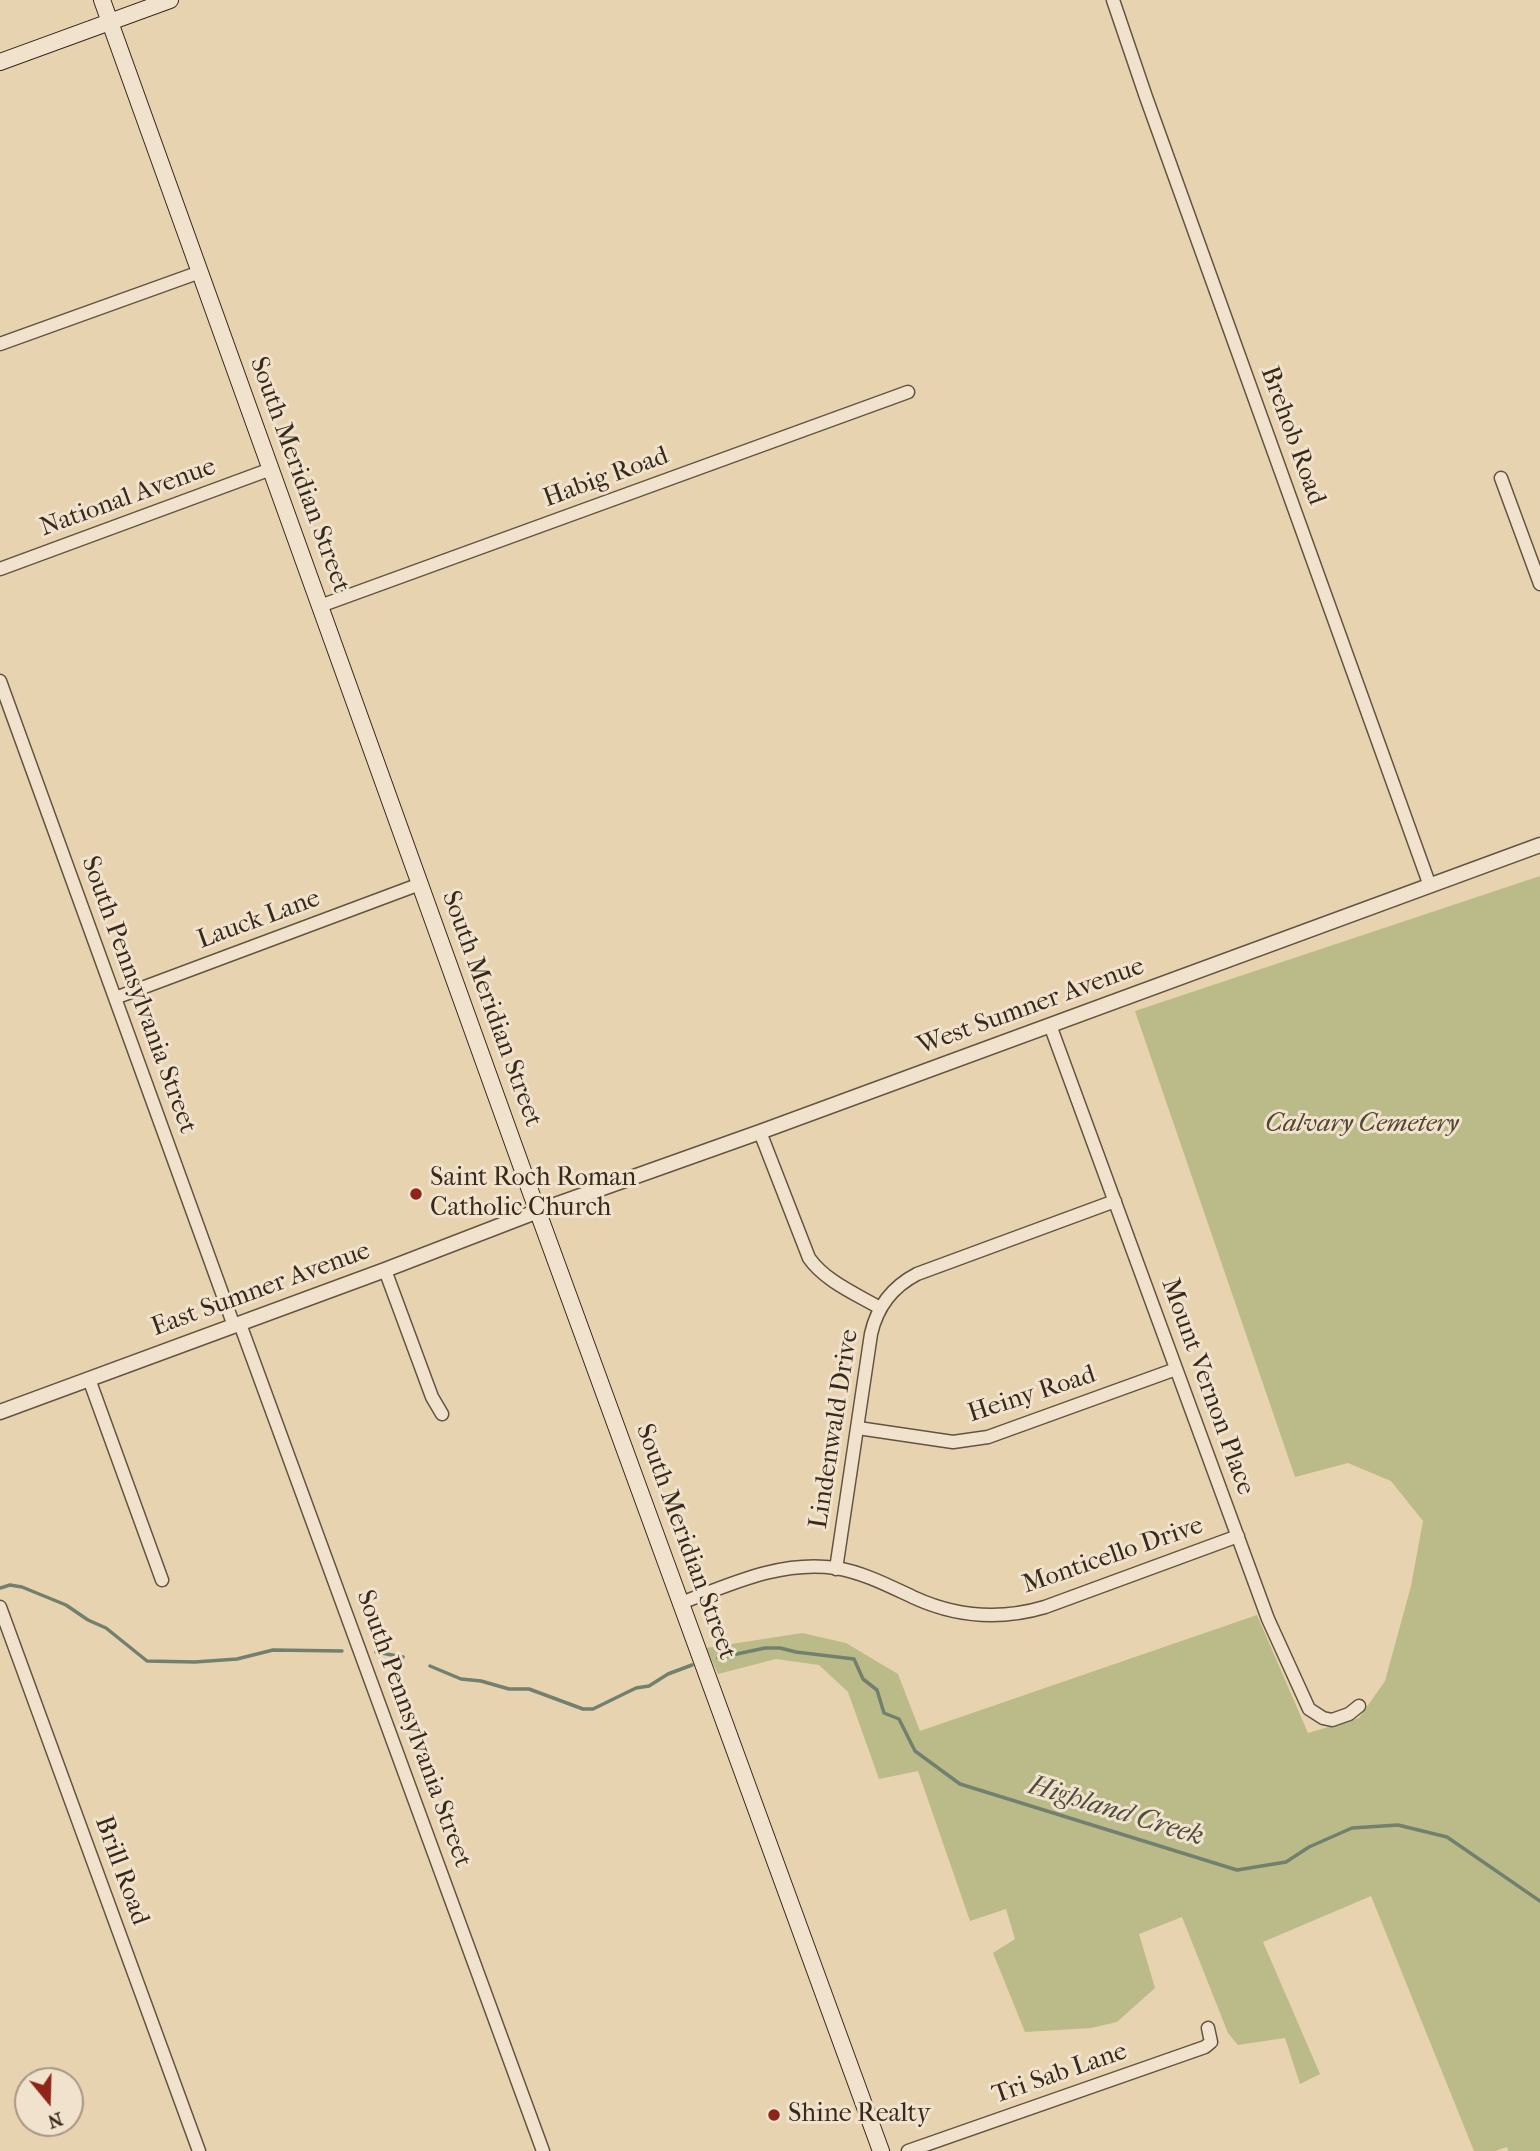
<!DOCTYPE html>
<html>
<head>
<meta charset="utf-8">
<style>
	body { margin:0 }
	#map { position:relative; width:1540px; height:2151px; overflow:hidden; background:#e8d3b0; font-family:"IM FELL French Canon",serif }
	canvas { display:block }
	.north { position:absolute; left:14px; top:2067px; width:70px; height:70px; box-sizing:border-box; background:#f0e2cc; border:2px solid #a69886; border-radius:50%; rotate:161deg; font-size:19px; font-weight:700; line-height:28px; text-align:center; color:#372a1c }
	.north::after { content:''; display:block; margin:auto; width:24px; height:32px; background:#8f2418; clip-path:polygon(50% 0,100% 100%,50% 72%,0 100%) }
</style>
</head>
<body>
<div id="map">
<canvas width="1540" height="2151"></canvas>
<div class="north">N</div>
</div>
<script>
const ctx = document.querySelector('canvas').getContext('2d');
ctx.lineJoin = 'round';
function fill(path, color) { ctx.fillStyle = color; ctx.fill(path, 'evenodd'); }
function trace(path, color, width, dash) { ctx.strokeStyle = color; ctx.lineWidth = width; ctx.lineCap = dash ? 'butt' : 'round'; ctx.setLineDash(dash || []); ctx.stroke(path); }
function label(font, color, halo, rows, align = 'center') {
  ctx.font = font + ' "IM FELL French Canon",serif'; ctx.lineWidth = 6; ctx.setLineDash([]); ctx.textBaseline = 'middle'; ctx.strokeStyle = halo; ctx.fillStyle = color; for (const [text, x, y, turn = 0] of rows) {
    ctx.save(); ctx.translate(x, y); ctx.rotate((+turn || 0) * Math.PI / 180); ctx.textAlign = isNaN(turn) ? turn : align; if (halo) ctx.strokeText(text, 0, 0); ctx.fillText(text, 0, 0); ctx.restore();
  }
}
const green = new Path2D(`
	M 1540,876 L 1540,2151 L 1508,2151 L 1507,2147 L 1495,2151 L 1474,2151 L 1371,1896 L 1263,1942 L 1320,2074 L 1300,2084 L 1285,2038 L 1238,2045 L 1228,2033 L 1182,1917 L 1139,1934 L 1155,1988 L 1117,2022 L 1091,2028 L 1025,2032 L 993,1953 L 1015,1939 L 1006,1909 L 970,1921 L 918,1771 L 879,1779 L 848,1692 L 819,1665 L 776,1659 L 718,1674 L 706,1648 L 802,1633 L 846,1643 L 898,1674 L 920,1731 L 1257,1615 L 1308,1733 L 1359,1718 L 1385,1681 L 1411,1586 L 1423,1521 L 1391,1481 L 1348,1463 L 1295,1477 L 1135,1011 Z`);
const stream = new Path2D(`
	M 0,1588 L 10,1585 L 22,1587 L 66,1605 L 88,1620 L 106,1628 L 147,1661 L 195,1662 L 237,1659 L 273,1650 L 342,1651
	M 376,1652 L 403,1657
	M 718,1658 L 765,1648 L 780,1648 L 796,1652 L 854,1659 L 863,1679 L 877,1690 L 884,1713 L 899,1719 L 915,1751 L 960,1784 L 1237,1870 L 1286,1862 L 1309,1847 L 1352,1828 L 1398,1825 L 1447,1837 L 1540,1901
	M 430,1666 L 461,1679 L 481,1681 L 509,1689 L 529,1689 L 583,1709 L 593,1709 L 636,1688 L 649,1686 L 668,1674 L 692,1665`);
const minor = new Path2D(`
	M 1113,0 L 1146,97 L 1430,886
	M 0,344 L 200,272
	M 1501,478 L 1540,584
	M 0,569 L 271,469
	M 320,606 L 908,392
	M 0,681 L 234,1326
	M 115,998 L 420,884
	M 1050,1025 L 1268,1619 L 1309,1709 L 1323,1718 L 1332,1720 L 1349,1714 L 1359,1706
	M 760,1132 L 809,1258 C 825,1281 856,1294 880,1308
	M 385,1270 L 432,1397 L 442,1414
	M 240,1324 L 543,2151
	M 89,1379 L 162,1580
	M 858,1428 L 953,1442 L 988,1437 L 1176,1369
	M 836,1569 L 871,1334 C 877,1307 892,1287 917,1274 L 1115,1201
	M 681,1603 C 731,1584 781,1560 836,1568 C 865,1573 889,1586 915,1598 C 957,1617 1001,1620 1045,1607 L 1238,1536
	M 0,1607 L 199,2151
	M 908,2151 L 1205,2047 L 1211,2042 L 1208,2028`);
const tertiary = new Path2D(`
	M 0,1412 L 385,1270 L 538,1211 L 760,1132 L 1540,845`);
const secondary = new Path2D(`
	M 102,0 L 531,1193 L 881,2151
	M 0,62 L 170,0`);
const markers = [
	[416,1194,7,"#8f2418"],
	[774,2115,7,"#8f2418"]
];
const streetNames = [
	["Brehob Road",1292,436,70],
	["South Meridian Street",299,475,70],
	["Habig Road",606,478,-20],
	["National Avenue",128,498,-20],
	["Lauck Lane",259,920,-20],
	["South Pennsylvania Street",138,995,70],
	["West Sumner Avenue",1031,1007,-20],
	["South Meridian Street",491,1009,70],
	["East Sumner Avenue",261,1290,-20],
	["Mount Vernon Place",1207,1387,70],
	["Heiny Road",1032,1395,-18],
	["Lindenwald Drive",835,1429,-81],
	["South Meridian Street",685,1542,70],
	["Monticello Drive",1113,1556,-19],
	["South Pennsylvania Street",413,1729,70],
	["Brill Road",121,1871,70],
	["Tri Sab Lane",1060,2074,-19]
];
const parkNames = [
	["Calvary Cemetery",1362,1125]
];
const poiNames = [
	["Saint Roch Roman",430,1179],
	["Catholic Church",430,1209],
	["Shine Realty",788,2115]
];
const waterNames = [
	["Highland Creek",1116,1812,17]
];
fill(green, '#babb88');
trace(stream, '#71806f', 3.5);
trace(minor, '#635441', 15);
trace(tertiary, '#635441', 17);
trace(secondary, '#372a1c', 18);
trace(minor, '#f0e2cc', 12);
trace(tertiary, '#f0e2cc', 14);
trace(secondary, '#f0e2cc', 16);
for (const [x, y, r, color] of markers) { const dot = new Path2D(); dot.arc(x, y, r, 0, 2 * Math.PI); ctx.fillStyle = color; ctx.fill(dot); trace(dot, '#f0e2cc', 2.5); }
label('26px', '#372a1c', '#f0e2cc', streetNames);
label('italic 26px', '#514732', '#f0e2cc', parkNames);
label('26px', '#372a1c', '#f0e2cc', poiNames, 'left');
label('italic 28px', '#4f4e3e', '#f0e2cc', waterNames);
</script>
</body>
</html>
